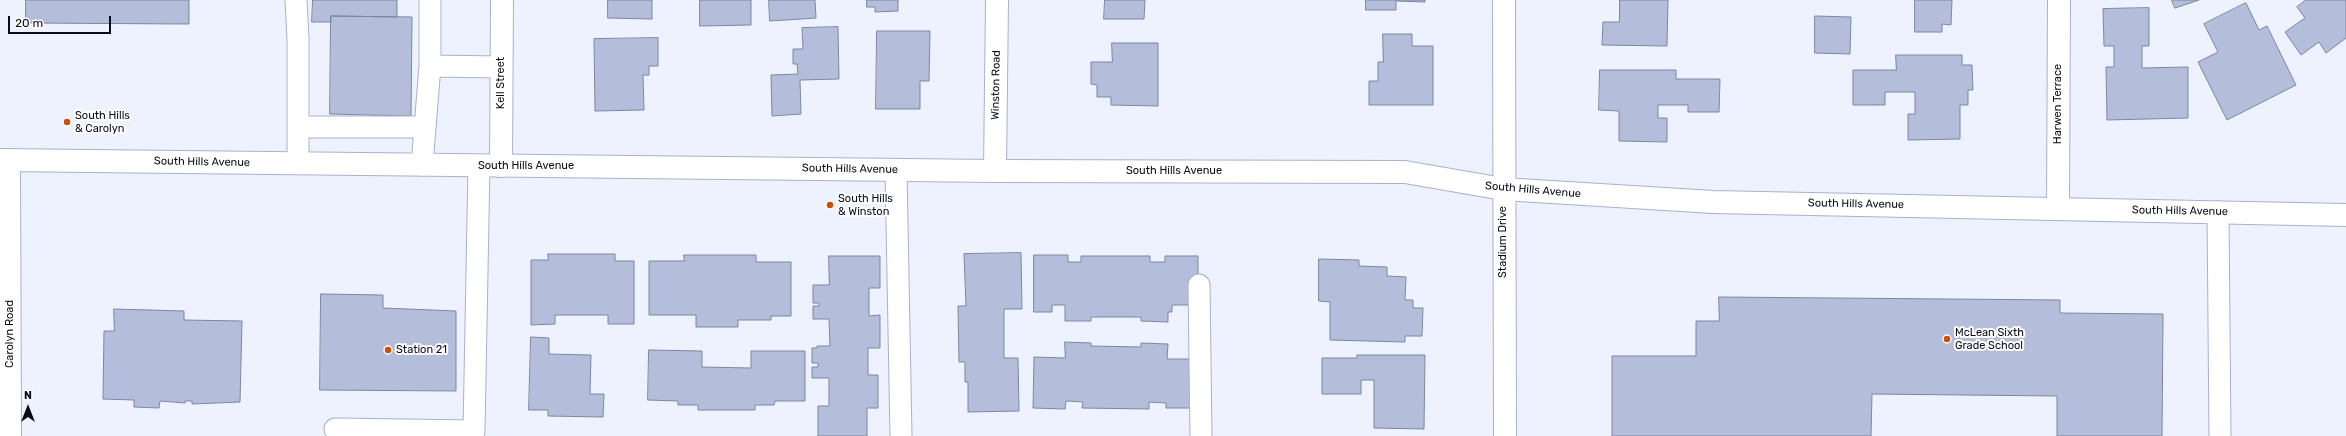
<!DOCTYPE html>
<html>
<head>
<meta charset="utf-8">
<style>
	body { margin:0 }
	#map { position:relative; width:2346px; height:436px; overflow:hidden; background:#eef2fe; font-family:Rubik,sans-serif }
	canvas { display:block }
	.north { position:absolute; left:8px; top:388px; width:40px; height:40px; -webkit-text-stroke:3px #fff; paint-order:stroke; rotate:0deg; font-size:11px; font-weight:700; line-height:16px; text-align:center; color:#090c16 }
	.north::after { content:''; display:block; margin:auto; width:14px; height:18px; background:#090c16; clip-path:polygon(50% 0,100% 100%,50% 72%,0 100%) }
	.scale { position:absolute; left:8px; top:16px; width:103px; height:18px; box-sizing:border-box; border:2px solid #090c16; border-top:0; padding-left:5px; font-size:12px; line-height:14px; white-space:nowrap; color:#090c16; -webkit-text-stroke:3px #fff; paint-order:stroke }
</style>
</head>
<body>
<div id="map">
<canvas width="2346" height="436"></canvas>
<div class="north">N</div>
<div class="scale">20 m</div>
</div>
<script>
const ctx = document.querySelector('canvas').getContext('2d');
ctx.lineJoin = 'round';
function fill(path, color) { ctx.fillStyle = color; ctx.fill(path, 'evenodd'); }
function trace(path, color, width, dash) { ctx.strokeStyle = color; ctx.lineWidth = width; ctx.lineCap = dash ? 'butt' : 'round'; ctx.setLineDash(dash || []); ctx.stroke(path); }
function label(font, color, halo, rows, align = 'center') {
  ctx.font = font + ' Rubik,sans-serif'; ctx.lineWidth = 4; ctx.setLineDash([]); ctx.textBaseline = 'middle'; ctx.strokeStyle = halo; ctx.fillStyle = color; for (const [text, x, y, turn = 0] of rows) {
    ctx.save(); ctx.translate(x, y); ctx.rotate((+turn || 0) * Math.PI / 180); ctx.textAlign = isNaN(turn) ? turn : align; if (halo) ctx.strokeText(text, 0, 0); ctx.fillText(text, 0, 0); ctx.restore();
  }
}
const building = new Path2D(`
	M 26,0 L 189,0 L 189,24 L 26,23 Z
	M 313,0 L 397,0 L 397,17 L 331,16 L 331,22 L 312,22 Z
	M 608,0 L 652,0 L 652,19 L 608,18 Z
	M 700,0 L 751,0 L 751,25 L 700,26 Z
	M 769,0 L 815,0 L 816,18 L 770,21 Z
	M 867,0 L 898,0 L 898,11 L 875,12 L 875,7 L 867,7 Z
	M 1105,0 L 1145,0 L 1144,19 L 1104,19 Z
	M 1366,0 L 1425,0 L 1425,2 L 1396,1 L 1396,10 L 1366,10 Z
	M 1620,0 L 1668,0 L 1667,46 L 1602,45 L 1603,22 L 1619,22 Z
	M 1915,0 L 1952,0 L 1951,25 L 1942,24 L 1942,32 L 1915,32 Z
	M 2172,0 L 2199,0 L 2175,8 Z
	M 2306,0 L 2346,0 L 2346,38 L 2326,53 L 2319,42 L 2301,55 L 2285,32 L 2305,18 L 2297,7 Z
	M 2246,3 L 2259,30 L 2267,26 L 2296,85 L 2227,120 L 2198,62 L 2218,52 L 2204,24 Z
	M 2149,8 L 2149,46 L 2142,46 L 2142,68 L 2188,67 L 2188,118 L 2107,120 L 2106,67 L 2114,67 L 2114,46 L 2104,46 L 2103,9 Z
	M 331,16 L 412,17 L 411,116 L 330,114 Z
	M 1815,16 L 1851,17 L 1850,54 L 1815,53 Z
	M 838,27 L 839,79 L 800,80 L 801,114 L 772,116 L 771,75 L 798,74 L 797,64 L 793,64 L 793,49 L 803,49 L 802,28 Z
	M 877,31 L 930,31 L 929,81 L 920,81 L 920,109 L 876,109 Z
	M 1383,34 L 1412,34 L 1412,46 L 1433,46 L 1433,105 L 1369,105 L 1369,81 L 1378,81 L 1378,62 L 1383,62 Z
	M 658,38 L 658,66 L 649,66 L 649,75 L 643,75 L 644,110 L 595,111 L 594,39 Z
	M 1112,43 L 1158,43 L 1158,106 L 1111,105 L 1111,97 L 1097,97 L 1097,85 L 1091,84 L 1091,62 L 1112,62 Z
	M 1896,55 L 1962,55 L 1962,65 L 1972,65 L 1973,90 L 1968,90 L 1968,105 L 1960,105 L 1960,139 L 1908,140 L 1908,114 L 1915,114 L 1915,92 L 1885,92 L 1885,105 L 1853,105 L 1853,70 L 1896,70 Z
	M 1600,70 L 1676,70 L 1676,79 L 1720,79 L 1719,112 L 1688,112 L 1688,105 L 1658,105 L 1658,118 L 1667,118 L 1667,142 L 1619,141 L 1619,111 L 1599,110 Z
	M 1021,253 L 1022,309 L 1004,309 L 1004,358 L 1018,358 L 1019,411 L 968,412 L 968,382 L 965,382 L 965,362 L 959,362 L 958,306 L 966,306 L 964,254 Z
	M 548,254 L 615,254 L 615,261 L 634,261 L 634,324 L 608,324 L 608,315 L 555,315 L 555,324 L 531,325 L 531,260 L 548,260 Z
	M 684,255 L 756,255 L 756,262 L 791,262 L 791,316 L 771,316 L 771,320 L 738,320 L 738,327 L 696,327 L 696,315 L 649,315 L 649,261 L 684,261 Z
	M 1034,255 L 1068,255 L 1068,262 L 1081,262 L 1081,256 L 1150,256 L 1150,262 L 1165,262 L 1165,256 L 1198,256 L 1198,305 L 1172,305 L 1172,312 L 1168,312 L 1168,322 L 1141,321 L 1141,317 L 1091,317 L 1091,321 L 1065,321 L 1065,305 L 1052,305 L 1052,312 L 1034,312 Z
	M 829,256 L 880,256 L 880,288 L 869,288 L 869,316 L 880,315 L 880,348 L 868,348 L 868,375 L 878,375 L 878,408 L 867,408 L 867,436 L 818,436 L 818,406 L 829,406 L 829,378 L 812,378 L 812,367 L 818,367 L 818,363 L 812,363 L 812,348 L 817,348 L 817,346 L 830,346 L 829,319 L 813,319 L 813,306 L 819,306 L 819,303 L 813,303 L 813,285 L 829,285 Z
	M 1319,259 L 1359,260 L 1359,266 L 1387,267 L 1387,276 L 1406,277 L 1405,300 L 1413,300 L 1413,308 L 1423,308 L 1422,336 L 1405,336 L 1405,342 L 1330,340 L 1330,302 L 1319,301 Z
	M 321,294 L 383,295 L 383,308 L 456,311 L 456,391 L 320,390 Z
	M 1719,297 L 2060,300 L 2060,313 L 2163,314 L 2162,436 L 2057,436 L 2057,396 L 1872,394 L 1871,436 L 1612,436 L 1612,356 L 1696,356 L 1696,321 L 1719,321 Z
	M 114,309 L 184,311 L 184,320 L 242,321 L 240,402 L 192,404 L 192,401 L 185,401 L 185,403 L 160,401 L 159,408 L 134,407 L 134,400 L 103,399 L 104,331 L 114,331 Z
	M 531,337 L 549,338 L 549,354 L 591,355 L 590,394 L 604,394 L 603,417 L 548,416 L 548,410 L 529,410 Z
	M 1065,342 L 1091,343 L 1091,346 L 1141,347 L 1141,343 L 1168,344 L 1167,359 L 1191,359 L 1192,408 L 1166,408 L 1166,403 L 1149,402 L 1149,409 L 1082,408 L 1083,402 L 1066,401 L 1065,409 L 1033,408 L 1034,357 L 1065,358 Z
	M 649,350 L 702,351 L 702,367 L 751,368 L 751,351 L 805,351 L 805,401 L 775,401 L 774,405 L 755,405 L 755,410 L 698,410 L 698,405 L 678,405 L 678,401 L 648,400 Z
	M 1357,355 L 1425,355 L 1424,429 L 1374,428 L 1374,380 L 1361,380 L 1361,394 L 1322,394 L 1322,358 L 1357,358 Z`);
const lane = new Path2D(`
	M 296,0 L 298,39 L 298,163
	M 430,0 L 430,66 L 501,67
	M 298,127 L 424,127
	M 422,165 L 430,66
	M 896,170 L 901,436
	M 2218,212 L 2220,436
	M 1199,285 L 1201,436
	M 335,429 L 474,431 L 479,166`);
const street = new Path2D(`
	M 9,160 L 10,436
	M 501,166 L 502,0
	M 995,171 L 997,0
	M 2058,208 L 2059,0`);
const secondary = new Path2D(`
	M 1504,0 L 1505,436
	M 0,160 L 995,171 L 1405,172 L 1503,189 L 1713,202 L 2346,215`);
const markers = [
	[67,122,4,"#d14d03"],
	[830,205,4,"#d14d03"],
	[1947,339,4,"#d14d03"],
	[388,350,4,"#d14d03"]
];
const streetNames = [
	["Kell Street",501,83,-90],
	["Winston Road",996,85,-89],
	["Harwen Terrace",2058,104,-90],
	["South Hills Avenue",202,162,1],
	["South Hills Avenue",526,166],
	["South Hills Avenue",850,169,1],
	["South Hills Avenue",1174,171],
	["South Hills Avenue",1533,190,5],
	["South Hills Avenue",1856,204,1],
	["South Hills Avenue",2180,211,1],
	["Stadium Drive",1503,242,-90],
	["Carolyn Road",10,334,-90]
];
const poiNames = [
	["South Hills",75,116],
	["& Carolyn",75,129],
	["South Hills",838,199],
	["& Winston",838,212],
	["McLean Sixth",1955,333],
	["Grade School",1955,346],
	["Station 21",396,350]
];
fill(building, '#b4bdda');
trace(building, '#7d86a1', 1);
trace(lane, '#a8b1ce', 23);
trace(street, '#a8b1ce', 24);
trace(secondary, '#a8b1ce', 24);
trace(lane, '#fff', 21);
trace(street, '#fff', 22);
trace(secondary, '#fff', 22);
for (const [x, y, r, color] of markers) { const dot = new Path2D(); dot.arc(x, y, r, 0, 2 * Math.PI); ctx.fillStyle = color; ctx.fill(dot); trace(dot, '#fff', 1.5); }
label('11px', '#090c16', '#fff', streetNames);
label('11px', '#090c16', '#fff', poiNames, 'left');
</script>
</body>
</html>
